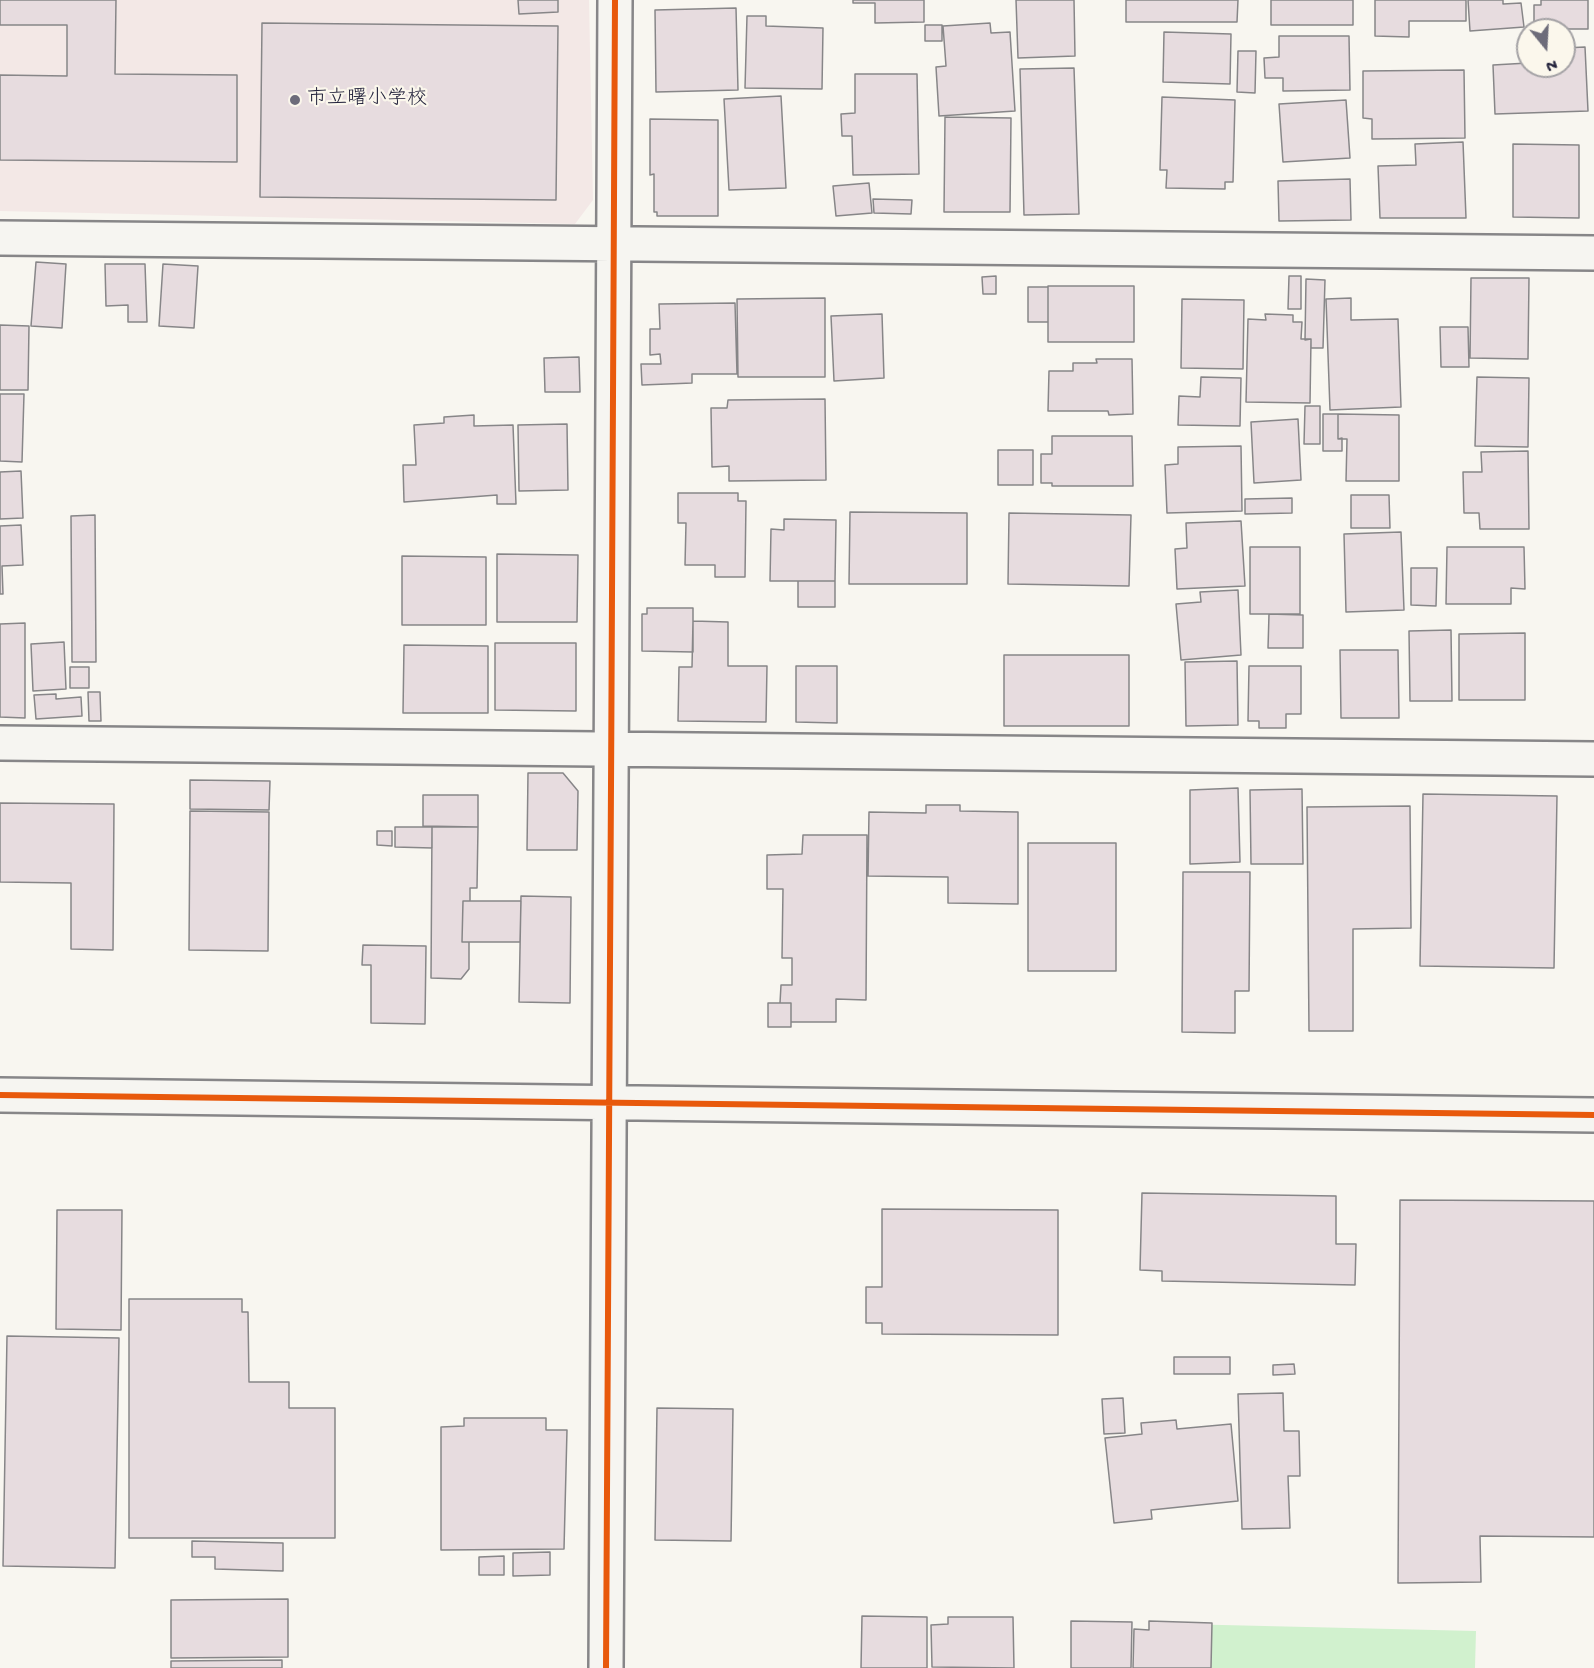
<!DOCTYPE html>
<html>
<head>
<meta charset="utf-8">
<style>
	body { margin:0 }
	#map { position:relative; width:1594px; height:1668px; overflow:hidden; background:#f8f6f0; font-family:"Gochi Hand",sans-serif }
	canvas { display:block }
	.north { position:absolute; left:1516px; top:18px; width:60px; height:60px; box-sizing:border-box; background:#fbf7ec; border:2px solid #a4a2a5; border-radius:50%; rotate:162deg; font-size:16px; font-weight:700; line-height:24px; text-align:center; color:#22223b }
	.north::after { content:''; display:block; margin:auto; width:21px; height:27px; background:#6d6c7a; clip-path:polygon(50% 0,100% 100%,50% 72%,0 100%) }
</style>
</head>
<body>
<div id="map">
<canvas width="1594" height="1668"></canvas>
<div class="north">N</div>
</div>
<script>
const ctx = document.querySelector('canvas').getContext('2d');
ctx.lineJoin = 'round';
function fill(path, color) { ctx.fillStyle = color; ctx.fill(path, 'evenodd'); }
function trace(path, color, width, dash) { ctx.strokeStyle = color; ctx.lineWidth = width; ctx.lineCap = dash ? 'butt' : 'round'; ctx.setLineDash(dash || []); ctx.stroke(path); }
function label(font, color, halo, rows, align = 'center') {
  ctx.font = font + ' "Gochi Hand","Klee One",sans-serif'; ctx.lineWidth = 4.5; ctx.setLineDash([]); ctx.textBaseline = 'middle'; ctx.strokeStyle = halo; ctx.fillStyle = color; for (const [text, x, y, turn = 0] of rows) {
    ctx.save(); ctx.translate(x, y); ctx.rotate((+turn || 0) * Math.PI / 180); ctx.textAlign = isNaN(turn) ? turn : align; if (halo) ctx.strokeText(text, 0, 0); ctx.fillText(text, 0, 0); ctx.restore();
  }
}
const built = new Path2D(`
	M 0,0 L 589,0 L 593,200 L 575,224 L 0,211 Z`);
const green = new Path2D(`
	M 1180,1624 L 1476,1631 L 1475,1668 L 1179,1668 Z`);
const building = new Path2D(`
	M 0,0 L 116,0 L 115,74 L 237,75 L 237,162 L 0,160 L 0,75 L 67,76 L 67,25 L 0,25 Z
	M 518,0 L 558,0 L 558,12 L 519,14 Z
	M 853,0 L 924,0 L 924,22 L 875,23 L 875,3 L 853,3 Z
	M 1016,0 L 1074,0 L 1075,56 L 1018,58 Z
	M 1126,0 L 1238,0 L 1237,22 L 1126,22 Z
	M 1271,0 L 1353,0 L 1353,25 L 1271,25 Z
	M 1375,0 L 1466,0 L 1466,21 L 1409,21 L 1409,37 L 1375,36 Z
	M 1468,0 L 1503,0 L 1503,4 L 1521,3 L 1524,27 L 1470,31 Z
	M 1541,0 L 1588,0 L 1588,29 L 1534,29 L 1534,5 L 1541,5 Z
	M 736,8 L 738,90 L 656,92 L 655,10 Z
	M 747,16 L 766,16 L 766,26 L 823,28 L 822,89 L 745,88 Z
	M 262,23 L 558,26 L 556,200 L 260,197 Z
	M 990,23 L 991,33 L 1010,32 L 1015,111 L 939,116 L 936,67 L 946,66 L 943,26 Z
	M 925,25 L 942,25 L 942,41 L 925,41 Z
	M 1164,32 L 1231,34 L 1230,84 L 1163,82 Z
	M 1279,36 L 1349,36 L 1350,90 L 1283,91 L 1283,78 L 1265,78 L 1264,58 L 1279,57 Z
	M 1585,47 L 1588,111 L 1495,114 L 1493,65 L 1528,63 L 1528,66 L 1564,66 L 1564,48 Z
	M 1238,51 L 1256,51 L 1255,93 L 1237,92 Z
	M 1074,68 L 1079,214 L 1024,215 L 1020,69 Z
	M 1464,70 L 1465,138 L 1372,139 L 1372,119 L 1363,118 L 1363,71 Z
	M 855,74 L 917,74 L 919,174 L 853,175 L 852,136 L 842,136 L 841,114 L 855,113 Z
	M 781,96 L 786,188 L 729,190 L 724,99 Z
	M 1162,97 L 1235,100 L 1233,182 L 1225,182 L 1225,189 L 1166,188 L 1167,170 L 1160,170 Z
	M 1346,100 L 1350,158 L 1283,162 L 1279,104 Z
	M 945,117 L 1011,118 L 1010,212 L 944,212 Z
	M 650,119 L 718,120 L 718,216 L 657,216 L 657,212 L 654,212 L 654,174 L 650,175 Z
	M 1463,142 L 1466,218 L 1380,218 L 1378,166 L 1416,165 L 1415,144 Z
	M 1513,144 L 1579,145 L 1579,218 L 1513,217 Z
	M 1350,179 L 1351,220 L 1279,221 L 1278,181 Z
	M 869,183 L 872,213 L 836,216 L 833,186 Z
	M 873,199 L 912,200 L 911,214 L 874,213 Z
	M 36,262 L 66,264 L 62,328 L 31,326 Z
	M 105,264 L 145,264 L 147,322 L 128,322 L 128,305 L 106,306 Z
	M 163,264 L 198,266 L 194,328 L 159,326 Z
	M 996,276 L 996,294 L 983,294 L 982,277 Z
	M 1289,276 L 1301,276 L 1301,309 L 1288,309 Z
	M 1471,278 L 1529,278 L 1528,359 L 1470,358 Z
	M 1306,279 L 1325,280 L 1323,348 L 1311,348 L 1311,339 L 1305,340 Z
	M 1048,286 L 1134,286 L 1134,342 L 1048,342 Z
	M 1028,287 L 1048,287 L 1048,322 L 1028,322 Z
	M 825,298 L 825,377 L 738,377 L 737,299 Z
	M 1351,298 L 1351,320 L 1398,319 L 1401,407 L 1330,410 L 1326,299 Z
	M 1182,299 L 1244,300 L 1243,369 L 1181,368 Z
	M 735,303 L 737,374 L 692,374 L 692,383 L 642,385 L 641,364 L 661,364 L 660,354 L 650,355 L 650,329 L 660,329 L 659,304 Z
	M 882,314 L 884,378 L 834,381 L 831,316 Z
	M 1265,314 L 1293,315 L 1293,322 L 1302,322 L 1301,339 L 1311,339 L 1310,403 L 1246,402 L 1248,319 L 1266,320 Z
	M 0,325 L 29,326 L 28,390 L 0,390 Z
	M 1440,327 L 1468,327 L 1469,367 L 1441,367 Z
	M 579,357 L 580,392 L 545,392 L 544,358 Z
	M 1096,359 L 1132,359 L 1133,414 L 1109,415 L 1108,411 L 1048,411 L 1049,371 L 1073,371 L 1073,363 L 1097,363 Z
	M 1201,377 L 1241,378 L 1240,426 L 1178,425 L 1179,396 L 1200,397 Z
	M 1477,377 L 1529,378 L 1528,447 L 1475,446 Z
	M 0,394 L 24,394 L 22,462 L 0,461 Z
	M 825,399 L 826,480 L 729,481 L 729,466 L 712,467 L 711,408 L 727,408 L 728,400 Z
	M 1305,406 L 1320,406 L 1320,444 L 1304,444 Z
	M 1323,414 L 1338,414 L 1338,439 L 1342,438 L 1342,451 L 1323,451 Z
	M 1338,414 L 1399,415 L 1399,481 L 1346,481 L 1347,439 L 1338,439 Z
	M 474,415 L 474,426 L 513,425 L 516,504 L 497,504 L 497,495 L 404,502 L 403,465 L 416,465 L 414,425 L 444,423 L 444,417 Z
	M 1298,419 L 1301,480 L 1254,483 L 1251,422 Z
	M 567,424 L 568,490 L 519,491 L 518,425 Z
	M 1052,436 L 1132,436 L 1133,486 L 1052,486 L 1052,483 L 1041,483 L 1041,454 L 1052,454 Z
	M 1241,446 L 1242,511 L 1167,513 L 1165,465 L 1178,464 L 1178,447 Z
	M 998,450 L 1033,450 L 1033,485 L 998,485 Z
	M 1528,451 L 1529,529 L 1480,529 L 1479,513 L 1464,513 L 1463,472 L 1482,472 L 1481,452 Z
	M 21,471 L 23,518 L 0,519 L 0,472 Z
	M 678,493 L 738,493 L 738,501 L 746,501 L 745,577 L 715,577 L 715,565 L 685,565 L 686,523 L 678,523 Z
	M 1351,495 L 1389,495 L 1390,528 L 1351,528 Z
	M 1292,498 L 1292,513 L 1245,514 L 1245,499 Z
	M 850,512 L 967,513 L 967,584 L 849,584 Z
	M 1009,513 L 1131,515 L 1129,586 L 1008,584 Z
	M 95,515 L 96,662 L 72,662 L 71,516 Z
	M 784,519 L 836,520 L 835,581 L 770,581 L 771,529 L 784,530 Z
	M 1241,521 L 1245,586 L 1177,589 L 1175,549 L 1187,548 L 1186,523 Z
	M 21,525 L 23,565 L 2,566 L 3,594 L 0,594 L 0,526 Z
	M 1401,532 L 1404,610 L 1346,612 L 1344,534 Z
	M 1250,547 L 1300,547 L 1300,614 L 1250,614 Z
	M 1447,547 L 1524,547 L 1525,589 L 1511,588 L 1511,604 L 1446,604 Z
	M 497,554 L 578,555 L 577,622 L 497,622 Z
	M 402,556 L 486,557 L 486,625 L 402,625 Z
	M 1411,568 L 1437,568 L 1436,606 L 1411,605 Z
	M 798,581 L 835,581 L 835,607 L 798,607 Z
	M 1238,590 L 1241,655 L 1181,660 L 1176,604 L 1201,602 L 1200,592 Z
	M 647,608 L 693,608 L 693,652 L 642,651 L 642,614 L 647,614 Z
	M 1269,614 L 1303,615 L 1303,648 L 1268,648 Z
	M 693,621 L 728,622 L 728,666 L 767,666 L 766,722 L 678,721 L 679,667 L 692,667 Z
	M 25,623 L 25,718 L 0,717 L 0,624 Z
	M 1451,630 L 1452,701 L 1410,701 L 1409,631 Z
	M 1525,633 L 1525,700 L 1459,700 L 1459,634 Z
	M 64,642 L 66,689 L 33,691 L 31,644 Z
	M 495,643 L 576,643 L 576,711 L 495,710 Z
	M 404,645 L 488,646 L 488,713 L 403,713 Z
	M 1340,650 L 1398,650 L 1399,718 L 1341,718 Z
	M 1004,655 L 1129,655 L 1129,726 L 1004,726 Z
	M 1237,661 L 1238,725 L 1186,726 L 1185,662 Z
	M 796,666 L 837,666 L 837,723 L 796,722 Z
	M 1249,666 L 1301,666 L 1301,714 L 1286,714 L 1286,728 L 1259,728 L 1259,721 L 1248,721 Z
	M 70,667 L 89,667 L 89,688 L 70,688 Z
	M 88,692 L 100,692 L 101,721 L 89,721 Z
	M 56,694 L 56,699 L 81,697 L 82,716 L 36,719 L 34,695 Z
	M 528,773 L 563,773 L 578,791 L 577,850 L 527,850 Z
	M 190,780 L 270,781 L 269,810 L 190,809 Z
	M 1238,788 L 1240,862 L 1190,864 L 1190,790 Z
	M 1302,789 L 1303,864 L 1251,864 L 1250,790 Z
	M 1423,794 L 1557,796 L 1554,968 L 1420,966 Z
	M 423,795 L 478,795 L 478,827 L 423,826 Z
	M 0,803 L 114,804 L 113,950 L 71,949 L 71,883 L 0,882 Z
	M 926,805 L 960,805 L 960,811 L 1018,812 L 1018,904 L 948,903 L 948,877 L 868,876 L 869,812 L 926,813 Z
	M 1410,806 L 1411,928 L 1353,929 L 1353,1031 L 1309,1031 L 1307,807 Z
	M 190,811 L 269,812 L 268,951 L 189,950 Z
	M 395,827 L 432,827 L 432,848 L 395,847 Z
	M 432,827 L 478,827 L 477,888 L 470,888 L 470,901 L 463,901 L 462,942 L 469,942 L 469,969 L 461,979 L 431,978 Z
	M 377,831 L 392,831 L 392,846 L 377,845 Z
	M 803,835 L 867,835 L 866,1000 L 836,999 L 836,1022 L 791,1022 L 791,1003 L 780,1003 L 781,985 L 792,985 L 792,958 L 782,958 L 783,889 L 767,889 L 767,855 L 802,854 Z
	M 1028,843 L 1116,843 L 1116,971 L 1028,971 Z
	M 1183,872 L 1250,872 L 1249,991 L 1235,991 L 1235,1033 L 1182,1032 Z
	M 521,896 L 571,897 L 570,1003 L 519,1002 Z
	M 463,901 L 521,901 L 520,942 L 462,942 Z
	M 363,945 L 426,946 L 425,1024 L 371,1023 L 371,965 L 362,965 Z
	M 768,1003 L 791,1003 L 791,1027 L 768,1027 Z
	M 1142,1193 L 1336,1196 L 1336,1244 L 1356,1244 L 1355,1285 L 1162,1281 L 1162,1271 L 1140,1270 Z
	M 1400,1200 L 1594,1201 L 1594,1537 L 1480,1536 L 1481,1582 L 1398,1583 Z
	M 882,1209 L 1058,1210 L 1058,1335 L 882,1334 L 882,1323 L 866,1323 L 866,1287 L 882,1287 Z
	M 57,1210 L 122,1210 L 121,1330 L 56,1329 Z
	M 129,1299 L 242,1299 L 242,1312 L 248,1312 L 249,1382 L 289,1382 L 289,1408 L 335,1408 L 335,1538 L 129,1538 Z
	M 7,1336 L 119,1338 L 115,1568 L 3,1566 Z
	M 1174,1357 L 1230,1357 L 1230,1374 L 1174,1374 Z
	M 1294,1364 L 1295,1374 L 1273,1375 L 1273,1365 Z
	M 1283,1393 L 1284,1431 L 1299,1431 L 1300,1476 L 1288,1476 L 1290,1528 L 1242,1529 L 1238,1394 Z
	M 1123,1398 L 1125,1433 L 1104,1434 L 1102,1399 Z
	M 657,1408 L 733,1409 L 731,1541 L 655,1540 Z
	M 464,1418 L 546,1418 L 546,1430 L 567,1430 L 564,1549 L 441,1550 L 441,1427 L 464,1426 Z
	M 1176,1420 L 1177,1429 L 1231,1424 L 1238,1501 L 1151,1510 L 1152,1519 L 1114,1523 L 1105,1438 L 1142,1434 L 1141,1423 Z
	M 192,1541 L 283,1543 L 283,1571 L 215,1569 L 215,1557 L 192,1557 Z
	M 550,1552 L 550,1575 L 513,1576 L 513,1553 Z
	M 504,1556 L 504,1575 L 479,1575 L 479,1557 Z
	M 288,1599 L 288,1657 L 171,1658 L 171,1600 Z
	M 862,1616 L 927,1617 L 927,1668 L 861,1668 Z
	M 948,1617 L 1013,1617 L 1014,1668 L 932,1667 L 931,1625 L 948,1624 Z
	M 1071,1621 L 1132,1622 L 1131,1668 L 1071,1668 Z
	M 1149,1621 L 1212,1623 L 1211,1668 L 1133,1668 L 1134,1629 L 1149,1630 Z
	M 282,1660 L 282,1668 L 171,1668 L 171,1661 Z`);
const minor = new Path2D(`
	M 0,238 L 1594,253
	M 0,743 L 1594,759
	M 0,1095 L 1594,1115
	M 606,1668 C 611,1112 611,556 615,0`);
const cycleway = new Path2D(`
	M 0,1095 L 1594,1115
	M 606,1668 C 611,1112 611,556 615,0`);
const markers = [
	[295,100,6,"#6d6c7a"]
];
const poiNames = [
	["市立曙小学校",307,100]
];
fill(built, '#f3e8e6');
fill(green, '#d1f1ce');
fill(building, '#e7dcdf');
trace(building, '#878688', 1.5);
trace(minor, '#878688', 38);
trace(minor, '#f6f5f1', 33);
trace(cycleway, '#e8590c', 6);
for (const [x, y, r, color] of markers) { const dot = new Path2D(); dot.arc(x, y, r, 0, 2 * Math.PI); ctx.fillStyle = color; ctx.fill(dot); trace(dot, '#fbf7ec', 2); }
label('20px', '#22223b', '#fbf7ec', poiNames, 'left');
</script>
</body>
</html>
